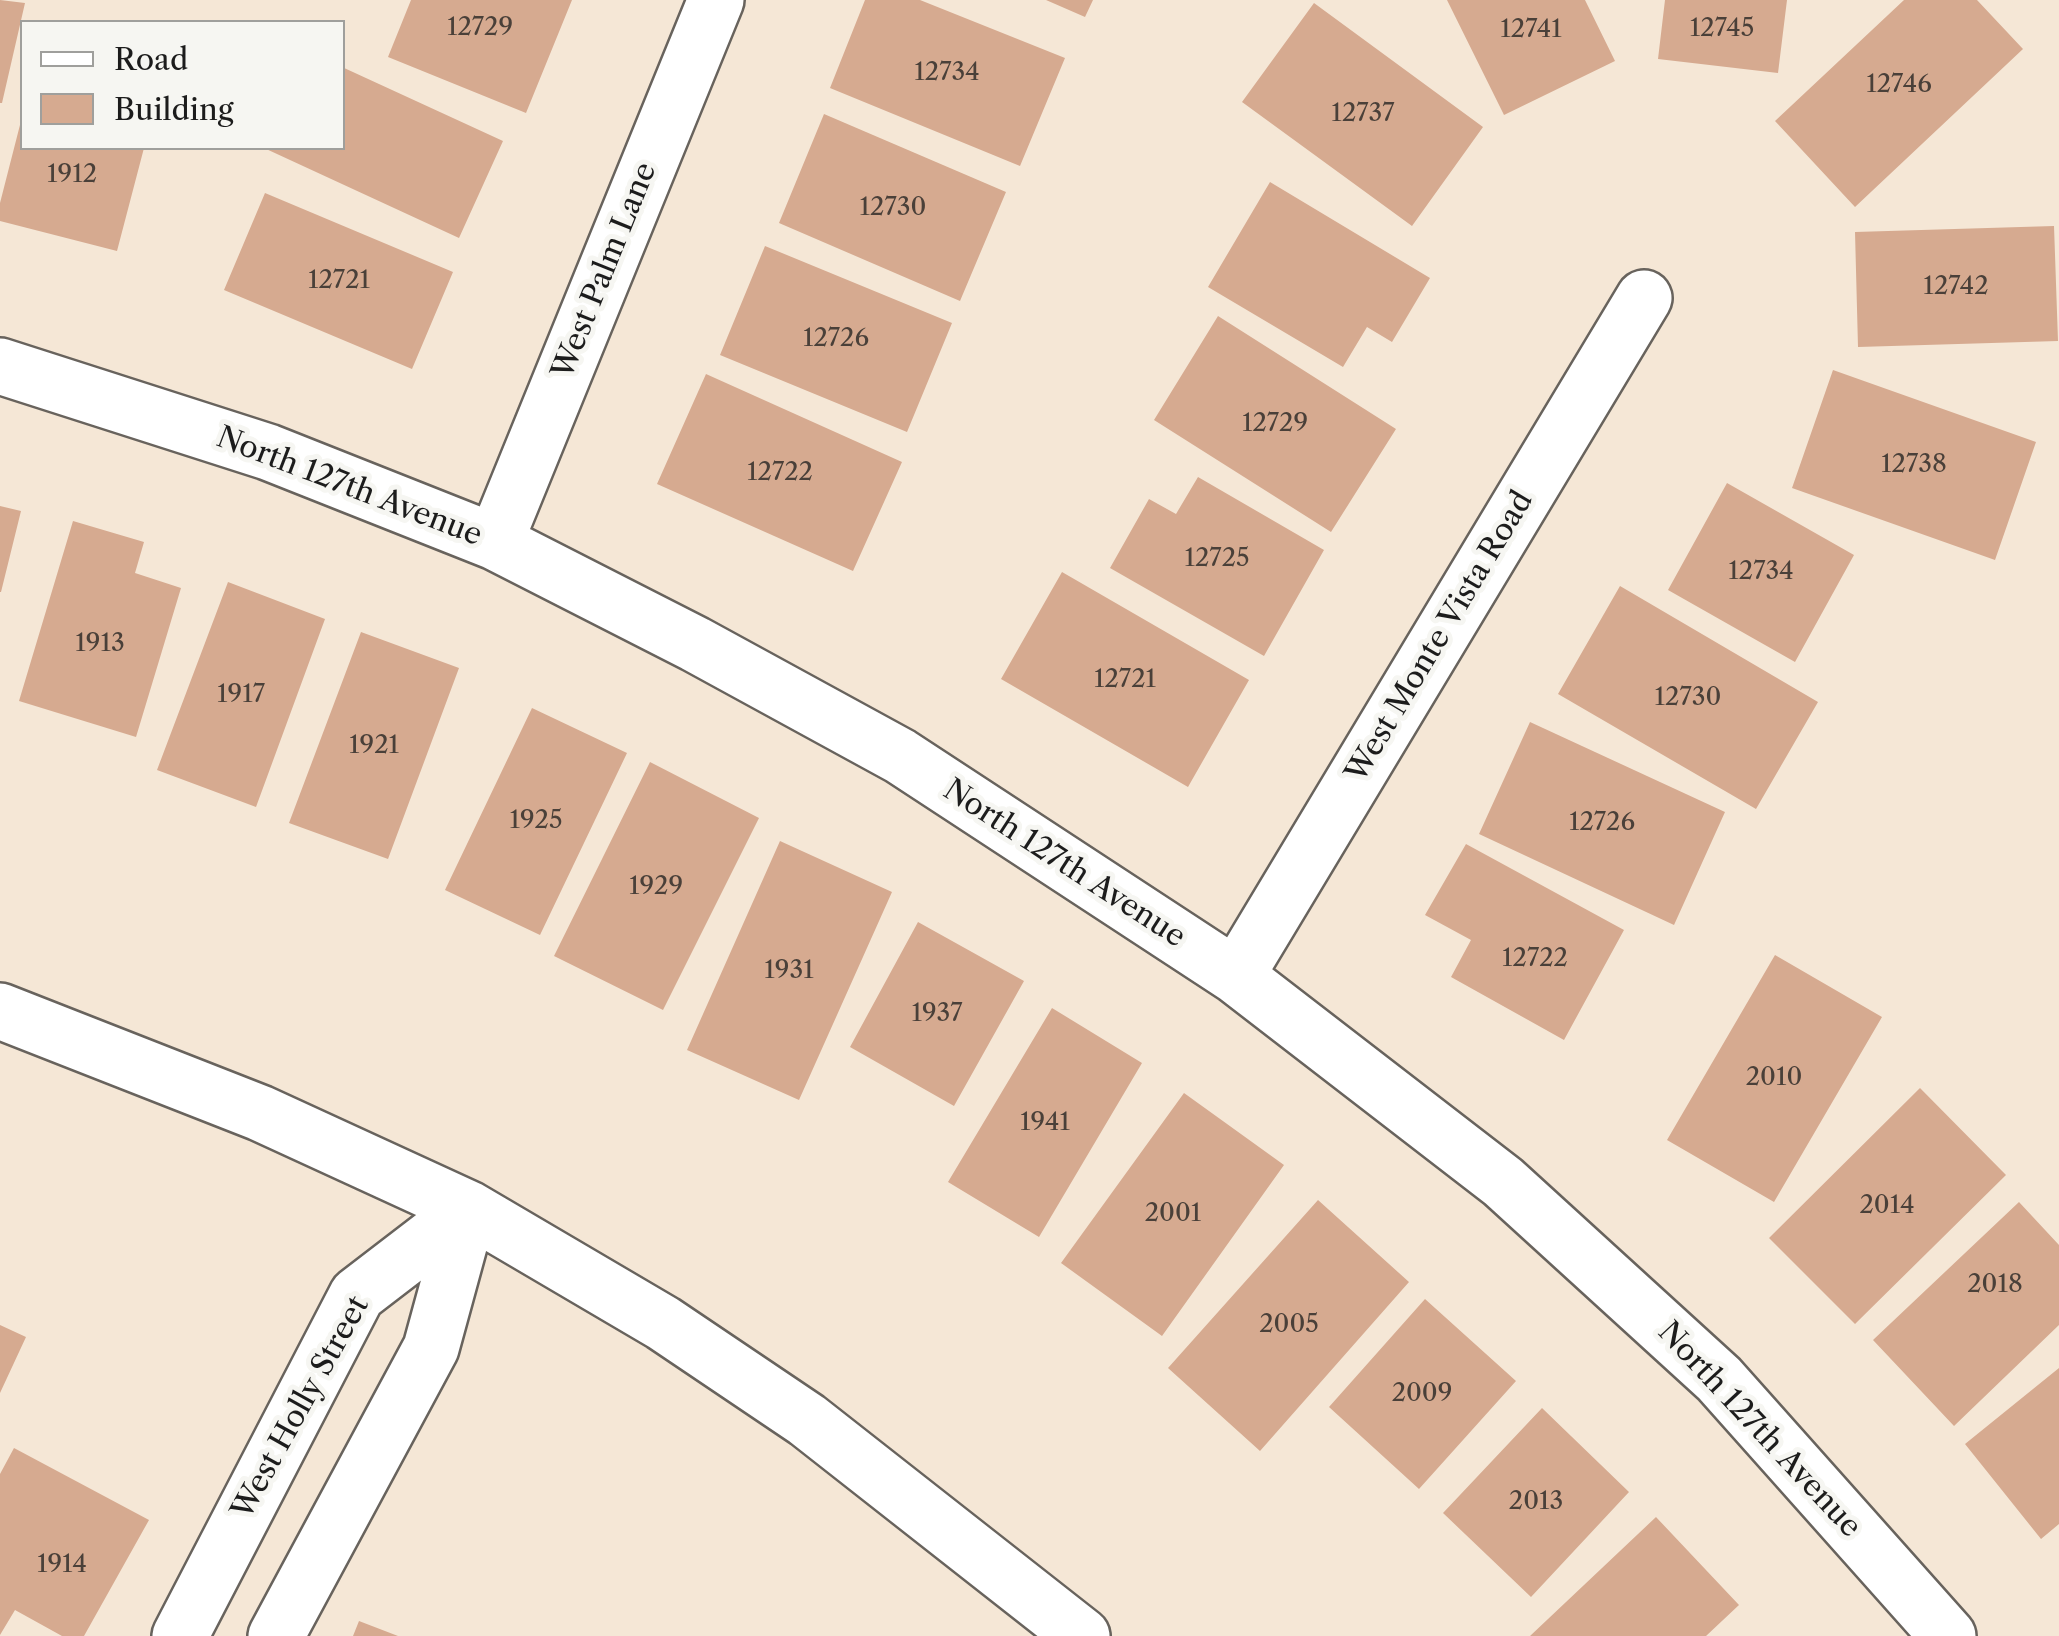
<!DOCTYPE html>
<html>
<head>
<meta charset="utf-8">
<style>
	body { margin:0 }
	#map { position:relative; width:2059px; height:1636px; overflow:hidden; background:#f5e7d6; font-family:"Libre Caslon Text",serif }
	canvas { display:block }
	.legend { position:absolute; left:20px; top:20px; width:325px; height:130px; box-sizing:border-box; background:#f6f6f2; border:2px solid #9f9f9c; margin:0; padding:12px 18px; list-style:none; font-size:30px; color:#1c1c1c }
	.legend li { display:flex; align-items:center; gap:20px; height:50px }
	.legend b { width:50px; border:2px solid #9f9f9c }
</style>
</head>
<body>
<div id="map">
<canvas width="2059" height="1636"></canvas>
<ul class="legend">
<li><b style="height:12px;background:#fff"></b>Road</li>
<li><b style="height:28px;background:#d6aa90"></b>Building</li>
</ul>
</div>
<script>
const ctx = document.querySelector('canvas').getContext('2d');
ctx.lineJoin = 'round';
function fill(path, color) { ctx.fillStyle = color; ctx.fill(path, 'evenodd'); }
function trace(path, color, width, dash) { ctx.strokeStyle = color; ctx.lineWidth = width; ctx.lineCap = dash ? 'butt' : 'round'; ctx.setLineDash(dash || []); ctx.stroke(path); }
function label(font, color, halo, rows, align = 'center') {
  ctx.font = font + ' "Libre Caslon Text",serif'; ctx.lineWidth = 10; ctx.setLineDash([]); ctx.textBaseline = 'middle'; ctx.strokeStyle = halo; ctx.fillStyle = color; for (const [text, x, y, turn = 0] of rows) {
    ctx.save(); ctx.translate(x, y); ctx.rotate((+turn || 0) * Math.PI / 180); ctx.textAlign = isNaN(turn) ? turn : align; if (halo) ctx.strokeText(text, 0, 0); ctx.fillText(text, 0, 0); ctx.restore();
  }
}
const building = new Path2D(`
	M 0,0 L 25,3 L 2,103 L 0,103 Z
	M 411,0 L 572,0 L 526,113 L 388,57 Z
	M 865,0 L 920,0 L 1065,58 L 1020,166 L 830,88 Z
	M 1046,0 L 1093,0 L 1085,17 Z
	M 1447,0 L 1585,0 L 1615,61 L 1504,115 Z
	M 1665,0 L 1787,0 L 1778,73 L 1658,59 Z
	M 1904,0 L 1977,0 L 2023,49 L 1855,207 L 1775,121 Z
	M 1314,3 L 1483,127 L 1412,226 L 1242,102 Z
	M 342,67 L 503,141 L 459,238 L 264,148 L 342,148 Z
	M 824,114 L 1006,192 L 960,301 L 779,223 Z
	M 21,121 L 22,148 L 144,148 L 117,251 L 0,221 L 0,203 Z
	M 1270,182 L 1430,278 L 1392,342 L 1367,327 L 1343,367 L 1208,287 Z
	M 265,193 L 453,272 L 412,369 L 224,290 Z
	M 2054,226 L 2058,341 L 1858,347 L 1855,232 Z
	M 765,246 L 952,323 L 907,432 L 720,355 Z
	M 1218,316 L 1396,429 L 1331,532 L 1154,420 Z
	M 1833,370 L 2036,442 L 1995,560 L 1792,488 Z
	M 706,374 L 902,462 L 853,571 L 657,484 Z
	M 1198,477 L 1324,550 L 1264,656 L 1110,568 L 1149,499 L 1176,514 Z
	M 1727,483 L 1854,555 L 1795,662 L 1668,590 Z
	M 0,506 L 21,511 L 1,592 L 0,592 Z
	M 73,521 L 144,542 L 135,573 L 181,588 L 136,737 L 19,701 Z
	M 1062,572 L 1249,680 L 1188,787 L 1001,679 Z
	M 228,582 L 325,619 L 256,807 L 157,770 Z
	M 1620,586 L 1818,702 L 1756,809 L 1558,694 Z
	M 361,632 L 459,668 L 388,859 L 289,823 Z
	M 532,708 L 627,753 L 540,935 L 445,890 Z
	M 1530,722 L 1725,812 L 1674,925 L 1479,834 Z
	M 650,762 L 759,818 L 663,1010 L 554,956 Z
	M 780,841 L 892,892 L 799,1100 L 687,1050 Z
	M 1466,844 L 1624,930 L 1564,1040 L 1451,977 L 1471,940 L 1425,915 Z
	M 918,922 L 1024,981 L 954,1106 L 850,1047 Z
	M 1775,955 L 1882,1017 L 1774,1202 L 1667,1140 Z
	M 1052,1008 L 1142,1063 L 1039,1237 L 948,1182 Z
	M 1920,1088 L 2006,1175 L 1855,1324 L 1769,1238 Z
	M 1184,1093 L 1284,1165 L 1162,1336 L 1061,1263 Z
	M 1318,1200 L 1409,1282 L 1260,1451 L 1168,1368 Z
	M 2019,1202 L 2059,1245 L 2059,1325 L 1954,1426 L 1873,1340 Z
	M 1425,1299 L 1516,1381 L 1419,1489 L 1329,1407 Z
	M 0,1325 L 26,1337 L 0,1393 Z
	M 2059,1368 L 2059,1524 L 2041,1539 L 1965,1444 Z
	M 1542,1408 L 1629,1492 L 1531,1597 L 1443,1513 Z
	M 14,1448 L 149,1520 L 84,1636 L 62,1636 L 15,1610 L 0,1635 L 0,1474 Z
	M 1656,1517 L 1739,1605 L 1706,1636 L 1530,1636 Z
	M 359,1621 L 398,1636 L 353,1636 Z`);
const minor = new Path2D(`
	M 0,366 L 268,452 L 495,542 L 695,644 L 900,756 L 1236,976 L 1503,1182 L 1719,1379 L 1948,1636
	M 495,542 L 716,0
	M 1236,976 L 1644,298
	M 0,1011 L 260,1113 L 469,1209 L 663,1323 L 807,1420 L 1082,1636
	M 180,1636 L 357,1295 L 469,1209
	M 276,1636 L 431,1348 L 469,1209`);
const numberNames = [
	["12729",480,28],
	["12745",1722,29],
	["12741",1531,30],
	["12734",947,73],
	["12746",1899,85],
	["12737",1363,114],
	["1912",72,175],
	["12730",893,208],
	["12721",339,281],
	["12742",1956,287],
	["12726",836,339],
	["12729",1275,424],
	["12738",1914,465],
	["12722",780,473],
	["12725",1217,559],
	["12734",1761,572],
	["1913",100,644],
	["12721",1125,680],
	["1917",241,695],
	["12730",1688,698],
	["1921",374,746],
	["1925",536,821],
	["12726",1602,823],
	["1929",656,887],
	["12722",1535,959],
	["1931",789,971],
	["1937",937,1014],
	["2010",1774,1078],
	["1941",1045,1123],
	["2014",1887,1206],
	["2001",1173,1214],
	["2018",1995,1285],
	["2005",1289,1325],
	["2009",1422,1394],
	["2013",1536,1502],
	["1914",62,1565]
];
const streetNames = [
	["West Palm Lane",605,271,-68],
	["North 127th Avenue",349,487,21],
	["West Monte Vista Road",1440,637,-59],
	["North 127th Avenue",1064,864,33],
	["West Holly Street",301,1408,-61],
	["North 127th Avenue",1759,1430,47]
];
fill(building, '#d6aa90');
trace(minor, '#68635d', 60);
trace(minor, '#fff', 55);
label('25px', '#4a4039', null, numberNames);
label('30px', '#1c1c1c', '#f6f6f2', streetNames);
</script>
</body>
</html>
